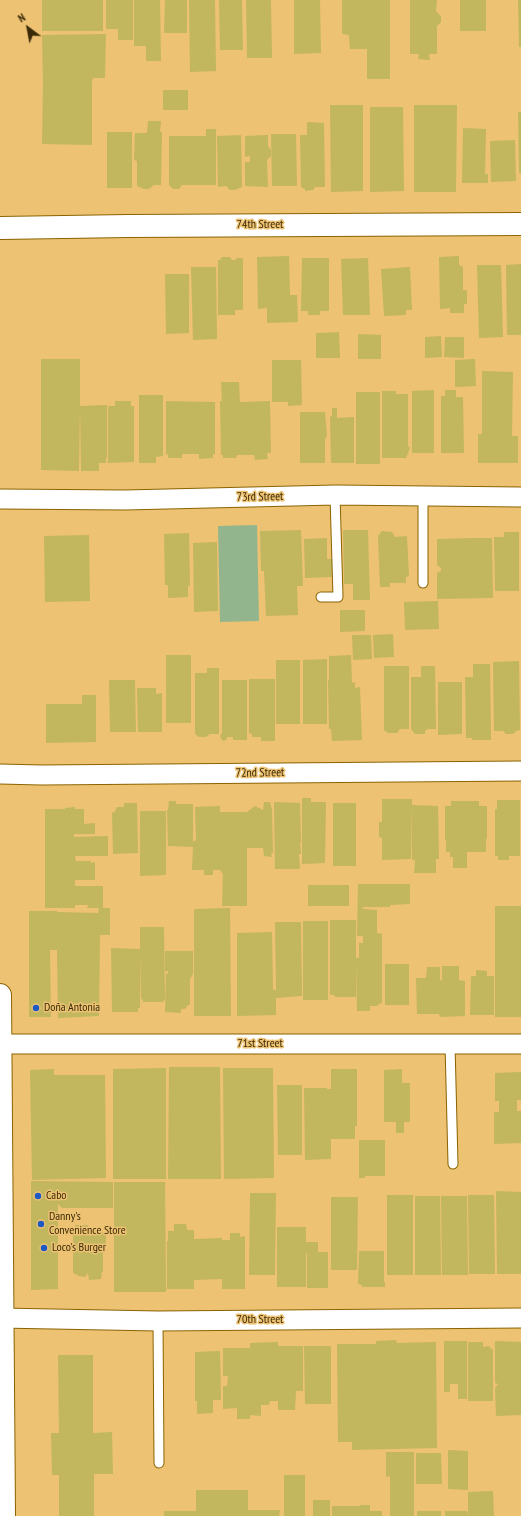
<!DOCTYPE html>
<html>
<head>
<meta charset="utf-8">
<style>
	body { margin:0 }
	#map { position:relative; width:521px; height:1516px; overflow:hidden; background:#edc273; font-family:"PT Sans Narrow",sans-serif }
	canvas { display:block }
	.north { position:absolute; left:8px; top:8px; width:40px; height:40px; -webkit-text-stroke:3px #edc273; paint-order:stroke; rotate:328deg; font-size:11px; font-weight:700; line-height:16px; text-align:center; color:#3b2a07 }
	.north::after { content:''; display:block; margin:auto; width:14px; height:18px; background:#3b2a07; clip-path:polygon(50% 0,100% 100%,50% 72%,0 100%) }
</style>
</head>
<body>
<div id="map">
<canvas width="521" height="1516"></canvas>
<div class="north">N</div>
</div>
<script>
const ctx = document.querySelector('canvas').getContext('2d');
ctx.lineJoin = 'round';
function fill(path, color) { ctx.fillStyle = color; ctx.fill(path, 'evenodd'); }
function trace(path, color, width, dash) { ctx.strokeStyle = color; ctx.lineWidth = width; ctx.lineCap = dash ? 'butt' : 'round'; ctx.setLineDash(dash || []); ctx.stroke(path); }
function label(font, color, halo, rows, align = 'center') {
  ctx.font = font + ' "PT Sans Narrow",sans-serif'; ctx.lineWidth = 3; ctx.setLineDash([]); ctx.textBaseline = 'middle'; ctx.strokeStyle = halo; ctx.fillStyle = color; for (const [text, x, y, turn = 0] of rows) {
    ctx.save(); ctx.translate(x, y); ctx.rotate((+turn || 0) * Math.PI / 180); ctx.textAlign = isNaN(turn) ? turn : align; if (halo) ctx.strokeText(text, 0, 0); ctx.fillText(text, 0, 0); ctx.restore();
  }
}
const green = new Path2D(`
	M 257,525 L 259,621 L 220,622 L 218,526 Z`);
const building = new Path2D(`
	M 42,0 L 103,0 L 103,31 L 42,31 Z
	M 106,0 L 133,0 L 133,40 L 118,40 L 118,29 L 106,29 Z
	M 134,0 L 160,0 L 161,61 L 146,61 L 146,46 L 134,46 Z
	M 165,0 L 187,0 L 187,33 L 164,33 Z
	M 189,0 L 215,0 L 216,71 L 190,72 Z
	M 219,0 L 242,0 L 243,50 L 220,50 Z
	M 246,0 L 271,0 L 272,58 L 247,58 Z
	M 294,0 L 320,0 L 321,53 L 294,54 Z
	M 342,0 L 390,0 L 390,79 L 367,79 L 367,49 L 350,49 L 349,35 L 342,34 Z
	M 410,0 L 437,0 L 436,11 L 441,16 L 441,22 L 437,26 L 437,54 L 429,54 L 430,60 L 418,59 L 419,54 L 410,54 Z
	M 460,0 L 486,0 L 486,31 L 460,31 Z
	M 518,0 L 521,0 L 521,47 L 519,47 Z
	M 106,34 L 105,78 L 93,78 L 92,82 L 92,145 L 42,144 L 43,82 L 42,35 Z
	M 163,90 L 188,90 L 188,110 L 163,110 Z
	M 330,105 L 363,105 L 363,191 L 331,192 Z
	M 414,105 L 457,105 L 456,192 L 414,192 Z
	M 370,107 L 403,107 L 404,191 L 370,192 Z
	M 518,112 L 521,112 L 521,173 L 519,173 Z
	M 148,121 L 161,121 L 160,132 L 162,132 L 161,185 L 154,185 L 149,189 L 144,189 L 137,186 L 137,161 L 134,160 L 135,133 L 147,133 Z
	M 307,122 L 324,123 L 325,187 L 315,187 L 313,190 L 305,191 L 305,189 L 301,187 L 300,135 L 307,135 Z
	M 463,128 L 486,129 L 485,174 L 488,174 L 488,183 L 462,183 Z
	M 206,129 L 216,129 L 216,185 L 182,185 L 179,189 L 173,189 L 169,185 L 169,136 L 206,136 Z
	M 107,132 L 132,132 L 132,188 L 107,188 Z
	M 271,134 L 296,134 L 297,186 L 272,186 Z
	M 241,135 L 242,187 L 235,190 L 230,190 L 226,186 L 218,187 L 217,136 Z
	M 268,135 L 268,146 L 271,150 L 271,156 L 267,160 L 268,187 L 245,186 L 245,162 L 250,162 L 250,156 L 245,157 L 245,136 Z
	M 515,140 L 516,181 L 491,182 L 490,141 Z
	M 289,256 L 290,295 L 297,295 L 298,322 L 267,323 L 267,308 L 258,309 L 257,257 Z
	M 459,256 L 459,265 L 463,267 L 463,290 L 467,290 L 467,304 L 464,304 L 464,313 L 450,313 L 450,308 L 440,309 L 439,257 Z
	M 222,257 L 230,257 L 232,260 L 235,260 L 237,258 L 243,258 L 243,310 L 235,310 L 235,315 L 218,315 L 218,260 L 220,260 Z
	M 302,258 L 329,258 L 329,311 L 320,311 L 320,315 L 308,315 L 308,311 L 301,311 Z
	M 368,258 L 370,315 L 343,315 L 341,259 Z
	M 521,264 L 521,335 L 507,335 L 506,265 Z
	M 477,265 L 501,265 L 503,337 L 479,338 Z
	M 191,267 L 216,267 L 217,339 L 193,340 Z
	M 410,267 L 412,310 L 406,310 L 406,315 L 384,316 L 381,269 Z
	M 165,274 L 189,274 L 189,333 L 166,334 Z
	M 339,332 L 340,358 L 316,358 L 316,333 Z
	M 358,334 L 381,335 L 381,359 L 358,359 Z
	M 441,336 L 442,357 L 425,358 L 425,337 Z
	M 445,337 L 464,337 L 464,358 L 444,357 Z
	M 41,359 L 80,359 L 80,406 L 107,405 L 107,458 L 106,458 L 106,463 L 99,463 L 99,471 L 81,471 L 80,407 L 79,471 L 41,470 Z
	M 475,359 L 476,386 L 455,387 L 455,360 Z
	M 272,360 L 301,360 L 302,405 L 288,406 L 288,402 L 272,402 Z
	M 482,371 L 513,372 L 512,436 L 518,436 L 518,463 L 478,463 L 478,434 L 482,434 Z
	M 221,382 L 239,382 L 240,402 L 270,401 L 271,453 L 267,453 L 268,459 L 255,460 L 254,455 L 237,455 L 236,458 L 223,458 L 223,455 L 221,455 L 220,401 L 222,401 Z
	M 434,390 L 434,453 L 412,453 L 412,391 Z
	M 445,390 L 456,390 L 456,397 L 463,397 L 464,453 L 441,453 L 441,396 L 445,396 Z
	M 382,391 L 396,391 L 396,394 L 408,394 L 408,446 L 410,448 L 406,458 L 382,458 Z
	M 356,392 L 380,392 L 380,464 L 356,464 Z
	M 139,395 L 163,395 L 163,456 L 156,457 L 156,463 L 139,463 Z
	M 115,401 L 131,401 L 131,406 L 134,406 L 134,462 L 108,463 L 108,406 L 115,406 Z
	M 166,401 L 215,402 L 215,454 L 213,454 L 213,458 L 199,459 L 199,454 L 182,454 L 182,458 L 168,458 L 168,454 L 166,455 Z
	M 332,408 L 337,408 L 337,418 L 354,417 L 354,463 L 331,463 L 330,417 L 332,416 Z
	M 300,412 L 325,412 L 327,436 L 325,439 L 325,463 L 300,463 Z
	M 301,530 L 303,586 L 297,586 L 298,615 L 266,616 L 264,571 L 261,571 L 260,531 Z
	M 343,530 L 368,530 L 370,600 L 353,600 L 353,584 L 344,584 Z
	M 382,531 L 392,532 L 395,537 L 407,536 L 409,576 L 406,577 L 406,583 L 390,583 L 390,587 L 380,587 L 378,536 Z
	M 504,532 L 519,532 L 519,591 L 495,591 L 494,537 L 504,537 Z
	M 189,533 L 190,586 L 188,586 L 188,597 L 168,598 L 168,585 L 165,585 L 164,534 Z
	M 89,535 L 90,601 L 45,602 L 44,536 Z
	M 327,538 L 327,559 L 332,559 L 332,577 L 305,578 L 304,539 Z
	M 473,538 L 492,538 L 493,598 L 437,599 L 437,573 L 441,571 L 441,568 L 437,565 L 437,539 Z
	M 217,542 L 218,611 L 194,612 L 193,543 Z
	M 438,601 L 439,629 L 405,630 L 404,602 Z
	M 340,610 L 365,610 L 365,631 L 340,632 Z
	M 393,634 L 394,657 L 374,658 L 373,635 Z
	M 352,635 L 371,635 L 372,659 L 353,660 Z
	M 166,655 L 191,655 L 191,723 L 166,723 Z
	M 351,655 L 352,683 L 355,682 L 355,688 L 360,687 L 362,740 L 332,741 L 331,729 L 329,729 L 328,680 L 329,680 L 329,656 Z
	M 327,659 L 327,724 L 303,724 L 303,660 Z
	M 276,660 L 300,660 L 300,724 L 276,724 Z
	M 519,661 L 520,730 L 516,731 L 513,734 L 506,734 L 503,731 L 494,731 L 493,662 Z
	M 473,664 L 490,664 L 491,740 L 472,740 L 472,738 L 466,738 L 465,677 L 473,677 Z
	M 384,666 L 409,666 L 409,729 L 400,729 L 397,733 L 388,733 L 384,730 Z
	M 421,666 L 435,666 L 436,729 L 428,729 L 425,731 L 425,734 L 415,734 L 411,729 L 411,677 L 421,677 Z
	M 207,668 L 219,668 L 219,734 L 210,734 L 206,737 L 199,737 L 195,734 L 195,673 L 207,673 Z
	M 249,679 L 275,679 L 275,741 L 261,741 L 261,737 L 252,737 L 252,734 L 249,733 Z
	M 109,680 L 135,680 L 136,732 L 110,732 Z
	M 222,680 L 247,680 L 247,740 L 233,740 L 233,737 L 227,737 L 227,739 L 224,741 L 222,740 L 220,736 L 222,733 Z
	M 438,682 L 462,682 L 462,734 L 438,735 Z
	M 137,688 L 156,688 L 156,694 L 162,693 L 162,732 L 138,732 Z
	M 82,695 L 96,695 L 96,742 L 46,743 L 46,704 L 82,704 Z
	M 302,798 L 311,798 L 311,802 L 326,802 L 325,863 L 302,864 Z
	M 382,799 L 412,799 L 411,859 L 382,860 L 382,838 L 379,837 L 379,822 L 382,822 Z
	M 497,800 L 520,800 L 520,856 L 509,856 L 509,860 L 498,860 L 498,856 L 495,856 L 495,809 L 497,809 Z
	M 169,801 L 176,801 L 176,804 L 193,804 L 193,842 L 196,840 L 195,807 L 220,806 L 220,812 L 247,812 L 255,806 L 263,810 L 264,802 L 270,802 L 272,810 L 273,853 L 271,853 L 272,857 L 264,856 L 263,848 L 247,848 L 247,906 L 222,906 L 223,874 L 220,870 L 213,870 L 213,875 L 204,875 L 204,870 L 192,870 L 193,847 L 168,846 L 167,810 L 168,810 Z
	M 451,801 L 479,801 L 479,806 L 487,806 L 487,839 L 486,839 L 486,852 L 467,852 L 467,868 L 453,868 L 453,857 L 450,857 L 450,852 L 446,852 L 446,840 L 445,840 L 445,806 L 451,806 Z
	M 274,802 L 300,803 L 301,843 L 300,843 L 301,854 L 299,854 L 300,869 L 275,869 Z
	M 124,803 L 137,803 L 138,853 L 113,854 L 112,812 L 114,813 L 117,807 L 124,807 Z
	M 333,803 L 356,803 L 356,866 L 333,866 Z
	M 412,805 L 438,806 L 439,859 L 436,859 L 436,873 L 414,873 L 415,860 L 412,860 Z
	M 75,807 L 75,809 L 84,809 L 84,824 L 95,823 L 95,834 L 74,834 L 74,837 L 108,836 L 108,856 L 75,856 L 76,861 L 91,861 L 91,863 L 95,862 L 95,880 L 75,880 L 75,886 L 103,886 L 103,908 L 110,908 L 110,935 L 100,935 L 99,1016 L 58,1018 L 57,950 L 50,950 L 51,1017 L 29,1017 L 29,911 L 57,911 L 57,912 L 98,913 L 99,908 L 87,908 L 88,905 L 75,905 L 75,908 L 45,908 L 45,809 L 65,809 L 65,808 Z
	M 140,811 L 166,811 L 166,875 L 140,876 Z
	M 358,884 L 410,884 L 410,904 L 390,905 L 390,907 L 363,907 L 363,909 L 377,910 L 377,933 L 382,934 L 382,1003 L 379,1004 L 377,1006 L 370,1006 L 370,1011 L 357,1011 L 356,958 L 359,958 L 359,943 L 363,943 L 363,936 L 357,936 Z
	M 308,885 L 349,885 L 349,906 L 308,906 Z
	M 495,906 L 521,906 L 521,1017 L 495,1017 Z
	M 230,908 L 231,1016 L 194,1016 L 194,909 Z
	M 330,920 L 356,920 L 356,997 L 335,997 L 334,995 L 330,995 Z
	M 303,921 L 328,921 L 328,1000 L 303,1000 Z
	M 275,922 L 301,922 L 302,996 L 276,998 L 276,1015 L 237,1016 L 237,933 L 272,932 L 273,989 L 276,991 Z
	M 140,927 L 164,927 L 165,999 L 163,1002 L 143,1002 L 143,1000 L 141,999 L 140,951 L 140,1008 L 138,1008 L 138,1012 L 112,1012 L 111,948 L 140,949 Z
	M 165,951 L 193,951 L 193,974 L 190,979 L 190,1005 L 188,1005 L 185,1009 L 181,1009 L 181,1013 L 165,1012 L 166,973 L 168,974 L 168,971 L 165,971 Z
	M 385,964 L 409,964 L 409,1005 L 385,1005 Z
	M 442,966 L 459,966 L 459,980 L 465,981 L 465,1016 L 440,1017 L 439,1014 L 417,1014 L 416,978 L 426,978 L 427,967 L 440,967 L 440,980 L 442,981 Z
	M 476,970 L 487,971 L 487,976 L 494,976 L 494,1015 L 470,1015 L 471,976 L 476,976 Z
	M 169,1067 L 220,1067 L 221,1179 L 168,1179 Z
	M 166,1068 L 166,1179 L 113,1179 L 113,1069 Z
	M 223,1068 L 273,1068 L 274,1178 L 224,1179 Z
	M 54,1069 L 54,1075 L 105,1075 L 106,1178 L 32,1180 L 30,1070 Z
	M 331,1069 L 357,1069 L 357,1126 L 355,1126 L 355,1139 L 331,1139 L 331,1159 L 305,1160 L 304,1088 L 327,1088 L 327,1089 L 331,1089 Z
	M 402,1069 L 402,1083 L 410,1083 L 410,1122 L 404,1122 L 404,1133 L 396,1133 L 396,1122 L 384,1122 L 384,1070 Z
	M 521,1072 L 521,1100 L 517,1100 L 517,1111 L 521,1111 L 521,1143 L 494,1144 L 494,1112 L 499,1112 L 499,1101 L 495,1101 L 495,1073 Z
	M 277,1085 L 302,1085 L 302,1155 L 278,1155 Z
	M 359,1140 L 385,1140 L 385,1176 L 365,1176 L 365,1178 L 359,1178 Z
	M 31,1181 L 113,1182 L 113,1208 L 62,1208 L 58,1204 L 58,1289 L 31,1290 Z
	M 114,1182 L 165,1182 L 166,1292 L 114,1292 Z
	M 496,1191 L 521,1192 L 521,1274 L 497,1274 Z
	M 250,1193 L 276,1193 L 275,1275 L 249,1275 Z
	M 387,1195 L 413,1195 L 413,1275 L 387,1275 Z
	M 468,1195 L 494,1195 L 495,1274 L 469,1274 Z
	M 415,1196 L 440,1196 L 441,1275 L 415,1275 Z
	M 441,1196 L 467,1196 L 468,1275 L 442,1275 Z
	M 331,1197 L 358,1197 L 357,1270 L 331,1270 Z
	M 174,1224 L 186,1224 L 187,1230 L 194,1230 L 194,1239 L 222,1238 L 222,1240 L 230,1240 L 230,1233 L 240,1233 L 240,1237 L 245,1236 L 245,1289 L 222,1289 L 222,1279 L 194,1280 L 194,1289 L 167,1289 L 167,1241 L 168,1241 L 168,1231 L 174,1231 Z
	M 75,1225 L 88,1225 L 88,1227 L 95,1227 L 96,1232 L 106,1232 L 106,1250 L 103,1250 L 103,1272 L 102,1271 L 101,1279 L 89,1280 L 88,1273 L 85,1277 L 79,1276 L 73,1273 L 73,1227 L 75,1227 Z
	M 277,1227 L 306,1227 L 306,1242 L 318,1242 L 318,1252 L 328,1252 L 328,1288 L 307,1288 L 307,1253 L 306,1253 L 306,1287 L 277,1287 Z
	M 359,1251 L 384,1251 L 384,1282 L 385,1282 L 385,1287 L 362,1287 L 362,1285 L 358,1284 Z
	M 396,1340 L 397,1343 L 436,1342 L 437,1448 L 352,1450 L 352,1442 L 338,1442 L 337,1344 L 376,1344 L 376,1341 Z
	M 444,1341 L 467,1341 L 467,1399 L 458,1399 L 458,1384 L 450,1384 L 450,1392 L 444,1392 Z
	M 495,1341 L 521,1342 L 521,1415 L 496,1416 L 495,1388 L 498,1384 L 495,1383 Z
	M 278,1342 L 278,1346 L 303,1346 L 303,1391 L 296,1391 L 295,1410 L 278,1410 L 278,1401 L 270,1401 L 269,1405 L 261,1405 L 261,1416 L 250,1415 L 250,1419 L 237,1419 L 237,1408 L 223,1409 L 223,1386 L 227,1386 L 228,1376 L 223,1376 L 223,1348 L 250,1348 L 250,1343 Z
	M 468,1342 L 483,1342 L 483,1347 L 489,1346 L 491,1349 L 493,1349 L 493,1401 L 468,1401 Z
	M 304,1346 L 331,1346 L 331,1404 L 305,1404 Z
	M 220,1351 L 221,1400 L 213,1400 L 213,1413 L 197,1414 L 197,1401 L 195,1401 L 195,1352 Z
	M 58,1355 L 93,1355 L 93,1433 L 112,1432 L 113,1474 L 94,1474 L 94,1516 L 59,1516 L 59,1475 L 52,1475 L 51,1433 L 59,1433 Z
	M 448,1450 L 468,1451 L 468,1490 L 448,1489 Z
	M 386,1452 L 414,1452 L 414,1516 L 390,1516 L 390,1476 L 386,1477 Z
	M 416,1453 L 441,1453 L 442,1484 L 416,1484 Z
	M 284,1475 L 305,1475 L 305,1516 L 284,1516 Z
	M 196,1490 L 248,1490 L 248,1510 L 280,1510 L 279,1516 L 164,1516 L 164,1511 L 196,1511 Z
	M 493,1491 L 494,1516 L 468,1516 L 468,1492 Z
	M 313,1500 L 330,1500 L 330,1516 L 313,1516 Z
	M 360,1505 L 370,1505 L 370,1511 L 382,1511 L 382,1516 L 332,1516 L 332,1506 L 360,1506 Z
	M 417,1511 L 441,1511 L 441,1516 L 417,1516 Z
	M 445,1511 L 467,1511 L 468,1516 L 445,1516 Z`);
const service = new Path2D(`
	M 423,496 L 423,583
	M 321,597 L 338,597 L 335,495
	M 450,1044 L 453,1164
	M 158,1321 L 159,1463`);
const minor = new Path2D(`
	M 0,499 L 125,500 L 335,495 L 521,497
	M 0,774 L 41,775 L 521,771
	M 0,1044 L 521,1044
	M 0,1318 L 158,1321 L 521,1318`);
const tertiary = new Path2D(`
	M 0,228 L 128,226 L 521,224
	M 0,995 L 4,1516`);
const markers = [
	[36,1008,4,"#1d59c5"],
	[38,1196,4,"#1d59c5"],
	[41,1224,4,"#1d59c5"],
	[44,1248,4,"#1d59c5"]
];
const streetNames = [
	["74th Street",260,225],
	["73rd Street",260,497,-1],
	["72nd Street",260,773,-1],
	["71st Street",260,1044],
	["70th Street",260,1320]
];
const poiNames = [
	["Doña Antonia",44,1008],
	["Cabo",46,1196],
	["Danny's",49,1217],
	["Convenience Store",49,1231],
	["Loco's Burger",52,1248]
];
fill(green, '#93b58d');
fill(building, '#c2b65f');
trace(service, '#8b6301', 11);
trace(minor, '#8b6301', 21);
trace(tertiary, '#8b6301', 24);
trace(service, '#fff', 9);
trace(minor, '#fff', 19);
trace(tertiary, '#fff', 22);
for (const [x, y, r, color] of markers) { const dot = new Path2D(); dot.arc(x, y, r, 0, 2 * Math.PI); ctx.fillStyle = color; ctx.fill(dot); trace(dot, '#edc273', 1.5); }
label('12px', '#3b2a07', '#edc273', streetNames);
label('12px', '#3b2a07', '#edc273', poiNames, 'left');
</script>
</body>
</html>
